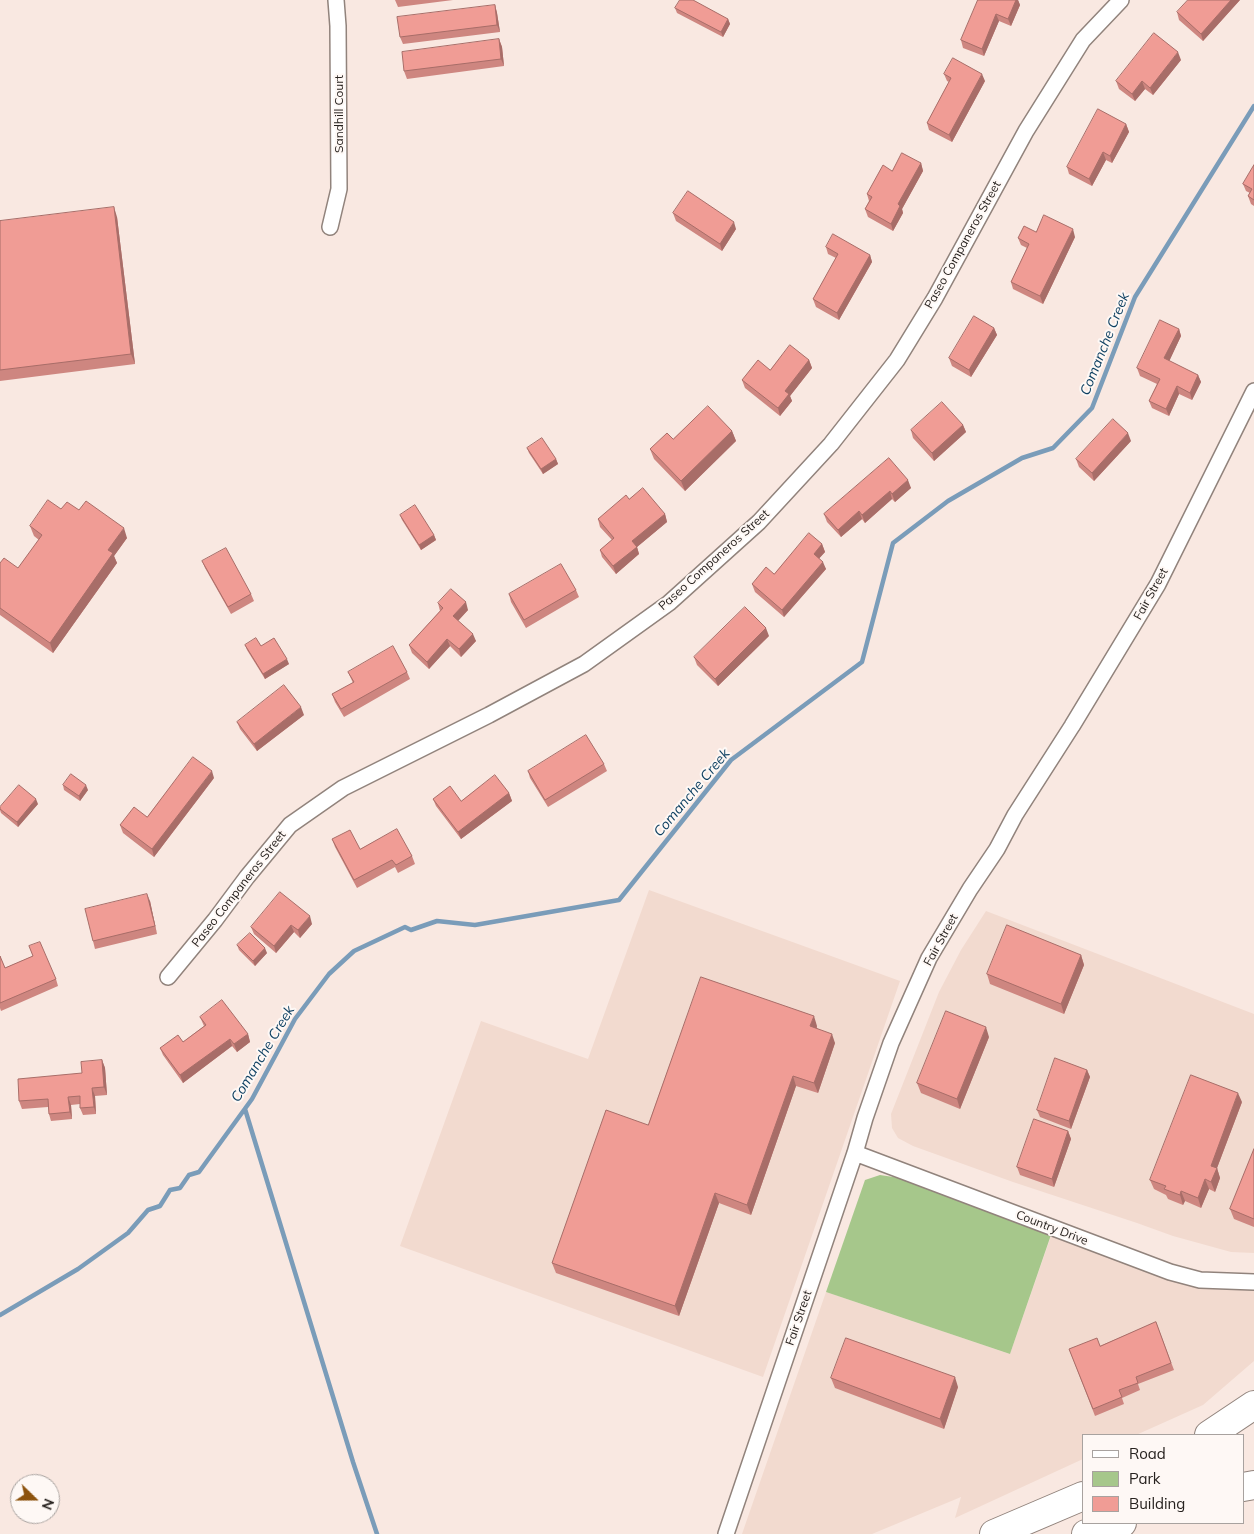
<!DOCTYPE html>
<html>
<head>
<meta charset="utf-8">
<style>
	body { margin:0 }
	#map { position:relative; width:1254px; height:1534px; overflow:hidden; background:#f9e8e1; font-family:Mulish,sans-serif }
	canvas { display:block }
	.legend { position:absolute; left:1082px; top:1434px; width:162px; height:90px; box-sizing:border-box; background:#fef8f5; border:1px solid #a8a29f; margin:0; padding:6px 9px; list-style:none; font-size:15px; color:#27221f }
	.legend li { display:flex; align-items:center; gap:10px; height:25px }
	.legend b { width:25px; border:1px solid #a8a29f }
	.north { position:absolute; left:10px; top:1474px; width:50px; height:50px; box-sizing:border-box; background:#fef8f5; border:1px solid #a8a29f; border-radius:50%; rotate:112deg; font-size:14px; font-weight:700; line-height:20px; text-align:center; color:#27221f }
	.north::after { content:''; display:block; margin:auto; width:18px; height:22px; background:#8d530e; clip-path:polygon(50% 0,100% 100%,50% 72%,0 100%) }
</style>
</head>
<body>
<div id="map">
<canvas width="1254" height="1534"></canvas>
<ul class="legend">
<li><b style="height:6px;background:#fff"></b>Road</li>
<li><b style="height:14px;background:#a6c78b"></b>Park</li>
<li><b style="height:14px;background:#f09c95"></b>Building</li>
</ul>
<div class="north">N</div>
</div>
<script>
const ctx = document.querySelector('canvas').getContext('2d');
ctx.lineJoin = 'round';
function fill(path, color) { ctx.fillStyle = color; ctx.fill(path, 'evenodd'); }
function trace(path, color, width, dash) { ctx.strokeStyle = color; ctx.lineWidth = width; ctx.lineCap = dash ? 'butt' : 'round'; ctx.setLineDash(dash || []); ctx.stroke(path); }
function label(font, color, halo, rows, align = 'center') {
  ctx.font = font + ' Mulish,sans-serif'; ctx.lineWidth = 4; ctx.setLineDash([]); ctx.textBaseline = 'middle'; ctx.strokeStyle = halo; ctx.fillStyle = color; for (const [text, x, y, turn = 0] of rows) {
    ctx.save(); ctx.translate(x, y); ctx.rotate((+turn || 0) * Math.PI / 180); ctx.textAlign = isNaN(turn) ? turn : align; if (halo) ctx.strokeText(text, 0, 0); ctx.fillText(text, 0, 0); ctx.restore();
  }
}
const built = new Path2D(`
	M 649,890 L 900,981 L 763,1377 L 400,1246 L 481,1021 L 588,1059 Z
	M 986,911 L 1254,1014 L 1254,1253 L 1231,1252 L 1173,1236 L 1137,1223 L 1013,1182 L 913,1146 L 898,1138 L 892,1128 L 891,1114 L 939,992 L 961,950 Z
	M 1051,1236 L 1172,1280 L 1254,1287 L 1254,1361 L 1203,1405 L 1136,1435 L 1083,1435 L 1083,1459 L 955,1518 L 961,1497 L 872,1534 L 742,1534 L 826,1292 L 1010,1354 Z`);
const green = new Path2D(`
	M 880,1175 L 900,1178 L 1052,1232 L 1010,1354 L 826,1292 L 865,1180 Z`);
const stream = new Path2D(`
	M 245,1109 L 353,1462 L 377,1534
	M 0,1315 L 78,1269 L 128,1233 L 148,1210 L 160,1206 L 170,1190 L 180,1188 L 189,1175 L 199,1172 L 252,1099 L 295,1019 L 329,974 L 354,951 L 405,927 L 411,930 L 437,921 L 475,925 L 619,900 L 731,760 L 862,662 L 893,543 L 948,501 L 1022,458 L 1053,448 L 1092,408 L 1135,297 L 1254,106`);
const street = new Path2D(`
	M 330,227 L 339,189 L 338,26 L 336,0
	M 168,977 L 215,920 L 247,877 L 290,825 L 343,788 L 489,715 L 584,664 L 669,603 L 759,522 L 831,444 L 897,360 L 935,298 L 1026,131 L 1083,40 L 1121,0
	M 855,1153 L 1170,1272 L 1200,1280 L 1254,1282
	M 726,1534 L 855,1153 L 865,1118 L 891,1043 L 929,958 L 970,889 L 997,849 L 1015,815 L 1072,726 L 1158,584 L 1254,391`);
const highway = new Path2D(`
	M 1209,1435 L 1254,1405
	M 1243,1487 L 1254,1485
	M 994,1534 L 1083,1496
	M 1086,1534 L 1122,1523`);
const wall = new Path2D(`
	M 395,0 L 453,0 L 398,7 Z
	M 978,0 L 1018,0 L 1020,5 L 1011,26 L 999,21 L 984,56 L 963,48 L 961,40 Z
	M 1240,0 L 1203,41 L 1179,20 L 1177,12 Z
	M 495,5 L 497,13 L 500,32 L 403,44 L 400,37 Z
	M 675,8 L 728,19 L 730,24 L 723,37 L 677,13 Z
	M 499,39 L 502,47 L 504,66 L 407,79 L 404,71 Z
	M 1181,60 L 1153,95 L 1145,89 L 1135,101 L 1119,89 L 1116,81 Z
	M 944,74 L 985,81 L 952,142 L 929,130 L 927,123 L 949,82 L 947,81 Z
	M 1126,124 L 1129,132 L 1112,163 L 1106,160 L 1092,186 L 1069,174 L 1067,167 Z
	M 921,163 L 923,171 L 902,209 L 903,213 L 893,231 L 868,217 L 865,209 L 869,201 L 867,194 L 892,171 Z
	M 1254,165 L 1254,206 L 1251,204 L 1248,196 L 1250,193 L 1246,191 L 1243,184 Z
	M 673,213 L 736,229 L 722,251 L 676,221 Z
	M 117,217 L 135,364 L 0,381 L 0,221 Z
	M 1036,232 L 1075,237 L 1043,304 L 1013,289 L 1011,282 L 1027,248 L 1021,245 L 1018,238 Z
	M 826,247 L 870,255 L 872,262 L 839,320 L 816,307 L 813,299 L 836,258 L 828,254 Z
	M 994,328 L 997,335 L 971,377 L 952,366 L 949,358 Z
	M 1179,329 L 1181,336 L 1169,361 L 1198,375 L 1201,382 L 1192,400 L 1179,394 L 1169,416 L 1152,408 L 1149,401 L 1157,384 L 1140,376 L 1137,368 Z
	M 809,360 L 812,368 L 790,396 L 792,401 L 780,416 L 745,388 L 742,380 L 770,370 Z
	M 963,425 L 966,432 L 934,461 L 913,438 L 911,430 Z
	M 732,431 L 736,441 L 685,491 L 654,459 L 650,449 L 673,439 Z
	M 1131,441 L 1094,481 L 1079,467 L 1076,459 Z
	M 527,448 L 556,459 L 558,464 L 543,474 L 529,453 Z
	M 889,458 L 911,488 L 895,502 L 892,499 L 865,523 L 862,519 L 841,537 L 827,522 L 824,514 Z
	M 629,499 L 665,514 L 667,522 L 637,547 L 639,554 L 616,574 L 602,557 L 600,550 L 612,540 L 600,527 L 598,519 Z
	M 61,509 L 79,510 L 127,538 L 114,556 L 117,563 L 53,653 L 0,615 L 0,563 L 18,568 L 39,540 L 34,536 L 30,526 Z
	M 400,515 L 434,535 L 436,540 L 421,550 L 402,520 Z
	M 822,544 L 825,552 L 819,558 L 826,569 L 784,617 L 755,592 L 752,584 L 774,574 Z
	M 202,561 L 251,594 L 254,601 L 231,614 L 205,568 Z
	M 576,590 L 579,597 L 526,628 L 511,602 L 509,594 Z
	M 438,603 L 468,610 L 458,621 L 476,641 L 461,657 L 450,646 L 429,669 L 412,653 L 409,645 L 440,611 Z
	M 769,636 L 718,686 L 697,665 L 694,657 Z
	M 245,645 L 261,646 L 289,664 L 265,679 L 247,650 Z
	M 348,672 L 407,672 L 410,679 L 344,717 L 335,702 L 332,694 L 353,683 Z
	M 304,715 L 257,751 L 240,729 L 237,722 Z
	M 604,764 L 607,771 L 548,807 L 530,778 L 528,771 Z
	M 214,778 L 154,857 L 123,833 L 120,825 L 147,817 Z
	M 63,785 L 88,790 L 80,801 L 64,790 Z
	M 509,793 L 512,801 L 461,839 L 436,806 L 433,799 L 461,801 Z
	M 38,804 L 18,827 L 1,813 L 0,810 L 0,807 Z
	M 332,839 L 360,849 L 412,856 L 415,864 L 398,873 L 395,867 L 357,888 L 335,847 Z
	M 150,901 L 157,934 L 95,949 L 93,941 Z
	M 312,924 L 300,938 L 294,932 L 276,953 L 254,934 L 251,927 Z
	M 237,945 L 267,953 L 255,966 L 239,950 Z
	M 29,946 L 56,979 L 58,986 L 1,1011 L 0,1008 L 0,956 L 5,968 L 33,956 Z
	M 1081,955 L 1084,965 L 1064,1014 L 990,984 L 987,974 Z
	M 200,1017 L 248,1034 L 250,1042 L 237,1052 L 232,1046 L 183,1083 L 163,1055 L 160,1048 L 183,1042 L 204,1026 Z
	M 817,1026 L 817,1028 L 835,1043 L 818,1093 L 796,1086 L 751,1215 L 719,1203 L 679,1316 L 556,1273 L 552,1263 L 648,1125 Z
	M 989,1037 L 960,1109 L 921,1093 L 917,1083 Z
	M 102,1060 L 105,1068 L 107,1095 L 95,1096 L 96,1114 L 83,1115 L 80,1108 L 80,1104 L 71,1105 L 72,1119 L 51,1121 L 49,1114 L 48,1107 L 22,1109 L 19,1101 L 82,1073 Z
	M 1087,1070 L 1090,1077 L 1071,1129 L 1040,1117 L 1037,1110 Z
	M 1242,1102 L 1217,1168 L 1220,1178 L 1215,1192 L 1209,1189 L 1201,1208 L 1185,1201 L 1183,1205 L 1168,1199 L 1166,1195 L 1154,1189 L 1150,1180 Z
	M 1068,1131 L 1071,1139 L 1054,1187 L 1020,1175 L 1017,1167 Z
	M 1254,1149 L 1254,1227 L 1234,1219 L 1230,1209 Z
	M 1156,1322 L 1174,1370 L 1138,1384 L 1140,1390 L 1122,1398 L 1124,1404 L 1095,1416 L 1069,1349 L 1100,1346 Z
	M 831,1378 L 958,1387 L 944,1429 L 835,1388 Z`);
const shadedWall = new Path2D(`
	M 1016,0 L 1018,0 L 1020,5 L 1011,26 L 1008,19 Z
	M 1231,0 L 1240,0 L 1203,41 L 1201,34 Z
	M 495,5 L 497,13 L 500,32 L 497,25 Z
	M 996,14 L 999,21 L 984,56 L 982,49 Z
	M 728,19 L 730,24 L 723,37 L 721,32 Z
	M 499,39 L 502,47 L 504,66 L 501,59 Z
	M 1178,52 L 1181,60 L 1153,95 L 1150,88 Z
	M 982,74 L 985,81 L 952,142 L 949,135 Z
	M 1142,81 L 1145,89 L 1135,101 L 1132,94 Z
	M 1126,124 L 1129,132 L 1112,163 L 1110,156 Z
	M 1103,152 L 1106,160 L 1092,186 L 1089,179 Z
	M 921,163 L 923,171 L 902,209 L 903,213 L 893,231 L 891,224 L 898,204 Z
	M 114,207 L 117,217 L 135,364 L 131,354 Z
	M 734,222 L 736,229 L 722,251 L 720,244 Z
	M 1073,229 L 1075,237 L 1043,304 L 1040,296 Z
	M 870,255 L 872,262 L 839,320 L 837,313 Z
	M 994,328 L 997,335 L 971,377 L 969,370 Z
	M 1179,329 L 1181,336 L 1167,366 L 1164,358 Z
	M 809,360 L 812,368 L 790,396 L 792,401 L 780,416 L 778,408 L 785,391 Z
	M 1198,375 L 1201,382 L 1192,400 L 1190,393 Z
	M 1177,386 L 1179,394 L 1169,416 L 1166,409 Z
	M 963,425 L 966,432 L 934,461 L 932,453 Z
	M 732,431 L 736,441 L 685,491 L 681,481 Z
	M 1128,433 L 1131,441 L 1094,481 L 1092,473 Z
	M 556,459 L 558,464 L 543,474 L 541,469 Z
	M 908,480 L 911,488 L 895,502 L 892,494 Z
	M 890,491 L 892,499 L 865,523 L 862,515 Z
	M 859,511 L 862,519 L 841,537 L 838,530 Z
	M 665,514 L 667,522 L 637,547 L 639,554 L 616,574 L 613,566 L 632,541 Z
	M 124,528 L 127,538 L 114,556 L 117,563 L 53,653 L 50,643 L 108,550 Z
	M 434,535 L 436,540 L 421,550 L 419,545 Z
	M 822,544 L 825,552 L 817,561 L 814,554 Z
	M 823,562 L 826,569 L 784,617 L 782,610 Z
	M 466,602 L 468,610 L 456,623 L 453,616 Z
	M 766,628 L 769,636 L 718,686 L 715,679 Z
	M 473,634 L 476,641 L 461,657 L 459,649 Z
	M 447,639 L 450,646 L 429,669 L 427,662 Z
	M 287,659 L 289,664 L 265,679 L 263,674 Z
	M 301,707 L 304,715 L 257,751 L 254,744 Z
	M 212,771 L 214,778 L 154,857 L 152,849 Z
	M 86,785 L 88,790 L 80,801 L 79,796 Z
	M 509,793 L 512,801 L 461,839 L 458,832 Z
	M 36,799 L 38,804 L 18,827 L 17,822 Z
	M 147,894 L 150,901 L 157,934 Z
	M 310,916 L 312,924 L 300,938 L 298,930 Z
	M 291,925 L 294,932 L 276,953 L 274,946 Z
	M 265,948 L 267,953 L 255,966 L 253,961 Z
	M 1081,955 L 1084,965 L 1064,1014 L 1061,1004 Z
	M 814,1016 L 817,1026 L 814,1036 L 810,1026 Z
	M 986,1027 L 989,1037 L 960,1109 L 957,1099 Z
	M 248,1034 L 250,1042 L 237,1052 L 234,1044 Z
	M 832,1034 L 835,1043 L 818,1093 L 814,1083 Z
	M 230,1039 L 232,1046 L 183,1083 L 180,1075 Z
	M 102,1060 L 105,1068 L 107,1095 L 104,1087 Z
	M 1087,1070 L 1090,1077 L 1071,1129 L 1069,1121 Z
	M 793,1076 L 796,1086 L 751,1215 L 747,1205 Z
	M 92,1088 L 95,1096 L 96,1114 L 94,1107 Z
	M 1238,1093 L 1242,1102 L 1217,1168 L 1220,1178 L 1215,1192 L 1211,1182 L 1211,1166 Z
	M 68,1097 L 71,1105 L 72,1119 L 70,1112 Z
	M 1068,1131 L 1071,1139 L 1054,1187 L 1052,1179 Z
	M 1205,1179 L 1209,1189 L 1201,1208 L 1198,1198 Z
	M 1181,1191 L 1185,1201 L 1183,1205 L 1180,1195 Z
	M 715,1193 L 719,1203 L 679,1316 L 675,1306 Z
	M 955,1377 L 958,1387 L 944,1429 L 940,1419 Z`);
const building = new Path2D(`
	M 680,0 L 693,0 L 728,19 L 721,32 L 675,8 Z
	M 978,0 L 1016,0 L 1008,19 L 996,14 L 982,49 L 961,40 Z
	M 1188,0 L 1231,0 L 1201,34 L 1177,12 Z
	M 495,5 L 497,25 L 400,37 L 397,17 Z
	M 1154,33 L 1178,52 L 1150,88 L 1142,81 L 1132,94 L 1116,81 Z
	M 499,39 L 501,59 L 404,71 L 402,52 Z
	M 953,58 L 982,74 L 949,135 L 927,123 L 951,78 L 944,74 Z
	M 1098,109 L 1126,124 L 1110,156 L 1103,152 L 1089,179 L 1067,167 Z
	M 902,153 L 921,163 L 898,204 L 900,206 L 891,224 L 865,209 L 872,197 L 867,194 L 883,165 L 892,171 Z
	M 1254,165 L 1254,200 L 1248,196 L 1252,189 L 1243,184 Z
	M 688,191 L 734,222 L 720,244 L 673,213 Z
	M 114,207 L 131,354 L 0,370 L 0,221 Z
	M 1044,215 L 1073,229 L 1040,296 L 1011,282 L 1029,244 L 1018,238 L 1024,226 L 1036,232 Z
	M 833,234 L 870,255 L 837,313 L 813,299 L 838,254 L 826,247 Z
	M 974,316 L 994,328 L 969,370 L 949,358 Z
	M 1160,320 L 1179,329 L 1164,358 L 1198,375 L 1190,393 L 1177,386 L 1166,409 L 1149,401 L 1160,379 L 1137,368 Z
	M 790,345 L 809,360 L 785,391 L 789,394 L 778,408 L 742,380 L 758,360 L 770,370 Z
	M 942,402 L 963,425 L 932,453 L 911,430 Z
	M 708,406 L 732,431 L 681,481 L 650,449 L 667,433 L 673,439 Z
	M 1113,419 L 1128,433 L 1092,473 L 1076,459 Z
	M 542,438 L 556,459 L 541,469 L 527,448 Z
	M 889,458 L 908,480 L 892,494 L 890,491 L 862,515 L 859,511 L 838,530 L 824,514 Z
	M 643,488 L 665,514 L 632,541 L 637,547 L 613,566 L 600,550 L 614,538 L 598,519 L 626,495 L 629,499 Z
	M 48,500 L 61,509 L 67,502 L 79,510 L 86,501 L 124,528 L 108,550 L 113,553 L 50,643 L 0,608 L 0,563 L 4,558 L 18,568 L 42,535 L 30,526 Z
	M 415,505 L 434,535 L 419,545 L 400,515 Z
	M 809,533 L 822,544 L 814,554 L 823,562 L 782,610 L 752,584 L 766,567 L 774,574 Z
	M 226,548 L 251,594 L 228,607 L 202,561 Z
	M 561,564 L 576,590 L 524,620 L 509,594 Z
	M 451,589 L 466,602 L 453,616 L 473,634 L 459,649 L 447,639 L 427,662 L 409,645 L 443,608 L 438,603 Z
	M 745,607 L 766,628 L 715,679 L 694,657 Z
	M 256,638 L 261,646 L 274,638 L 287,659 L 263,674 L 245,645 Z
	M 393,646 L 407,672 L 341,709 L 332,694 L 354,682 L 348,672 Z
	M 284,685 L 301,707 L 254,744 L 237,722 Z
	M 586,735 L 604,764 L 545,800 L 528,771 Z
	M 193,757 L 212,771 L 152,849 L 120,825 L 134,807 L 147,817 Z
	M 71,774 L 86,785 L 79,796 L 63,785 Z
	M 495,775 L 509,793 L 458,832 L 433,799 L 450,786 L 461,801 Z
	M 19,785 L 36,799 L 17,822 L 0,809 L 0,807 Z
	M 397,829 L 412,856 L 396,865 L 392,860 L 354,880 L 332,839 L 350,830 L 360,849 Z
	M 280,892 L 310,916 L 298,930 L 291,925 L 274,946 L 251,927 Z
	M 147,894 L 155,926 L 93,941 L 85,909 Z
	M 1007,925 L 1081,955 L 1061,1004 L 987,974 Z
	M 250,933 L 265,948 L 253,961 L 237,945 Z
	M 40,942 L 56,979 L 0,1003 L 0,956 L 5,968 L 33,956 L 29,946 Z
	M 701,977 L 814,1016 L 810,1026 L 832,1034 L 814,1083 L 793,1076 L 747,1205 L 715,1193 L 675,1306 L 552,1263 L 606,1110 L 648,1125 Z
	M 222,1000 L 248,1034 L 234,1044 L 230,1039 L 180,1075 L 160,1048 L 178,1035 L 183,1042 L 206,1025 L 200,1017 Z
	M 946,1011 L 986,1027 L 957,1099 L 917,1083 Z
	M 1055,1058 L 1087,1070 L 1069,1121 L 1037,1110 Z
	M 102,1060 L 104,1087 L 92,1088 L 94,1107 L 80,1108 L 80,1096 L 68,1097 L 70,1112 L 49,1114 L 48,1099 L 19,1101 L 18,1079 L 82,1073 L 81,1062 Z
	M 1191,1075 L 1238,1093 L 1211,1166 L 1217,1168 L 1211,1182 L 1205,1179 L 1198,1198 L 1181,1191 L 1180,1195 L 1164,1189 L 1166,1186 L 1150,1180 Z
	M 1034,1119 L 1068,1131 L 1052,1179 L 1017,1167 Z
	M 1254,1149 L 1254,1219 L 1230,1209 Z
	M 1156,1322 L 1171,1363 L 1136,1377 L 1138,1383 L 1119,1390 L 1122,1397 L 1093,1409 L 1069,1349 L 1097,1338 L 1100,1346 Z
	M 846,1338 L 955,1377 L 940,1419 L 831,1378 Z`);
const streetNames = [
	["Sandhill Court",339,114,-90],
	["Paseo Companeros Street",963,245,-61],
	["Paseo Companeros Street",714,560,-42],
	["Fair Street",1151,594,-61],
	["Paseo Companeros Street",239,889,-52],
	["Fair Street",941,940,-61],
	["Country Drive",1052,1228,21],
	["Fair Street",799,1318,-71]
];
const waterNames = [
	["Comanche Creek",1105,344,-68],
	["Comanche Creek",692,793,-50],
	["Comanche Creek",263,1054,-59]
];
fill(built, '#f2dacf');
fill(green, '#a6c78b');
trace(stream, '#7a9cb9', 4.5);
trace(street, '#91837c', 18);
trace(highway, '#91837c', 30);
trace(street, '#fff', 15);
trace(highway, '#fff', 28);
fill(wall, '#ce8680');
fill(shadedWall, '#a86d68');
fill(building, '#f09c95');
trace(building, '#a86d68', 1);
label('12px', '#27221f', '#fef8f5', streetNames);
label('italic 14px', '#0a3d5f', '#fef8f5', waterNames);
</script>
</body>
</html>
